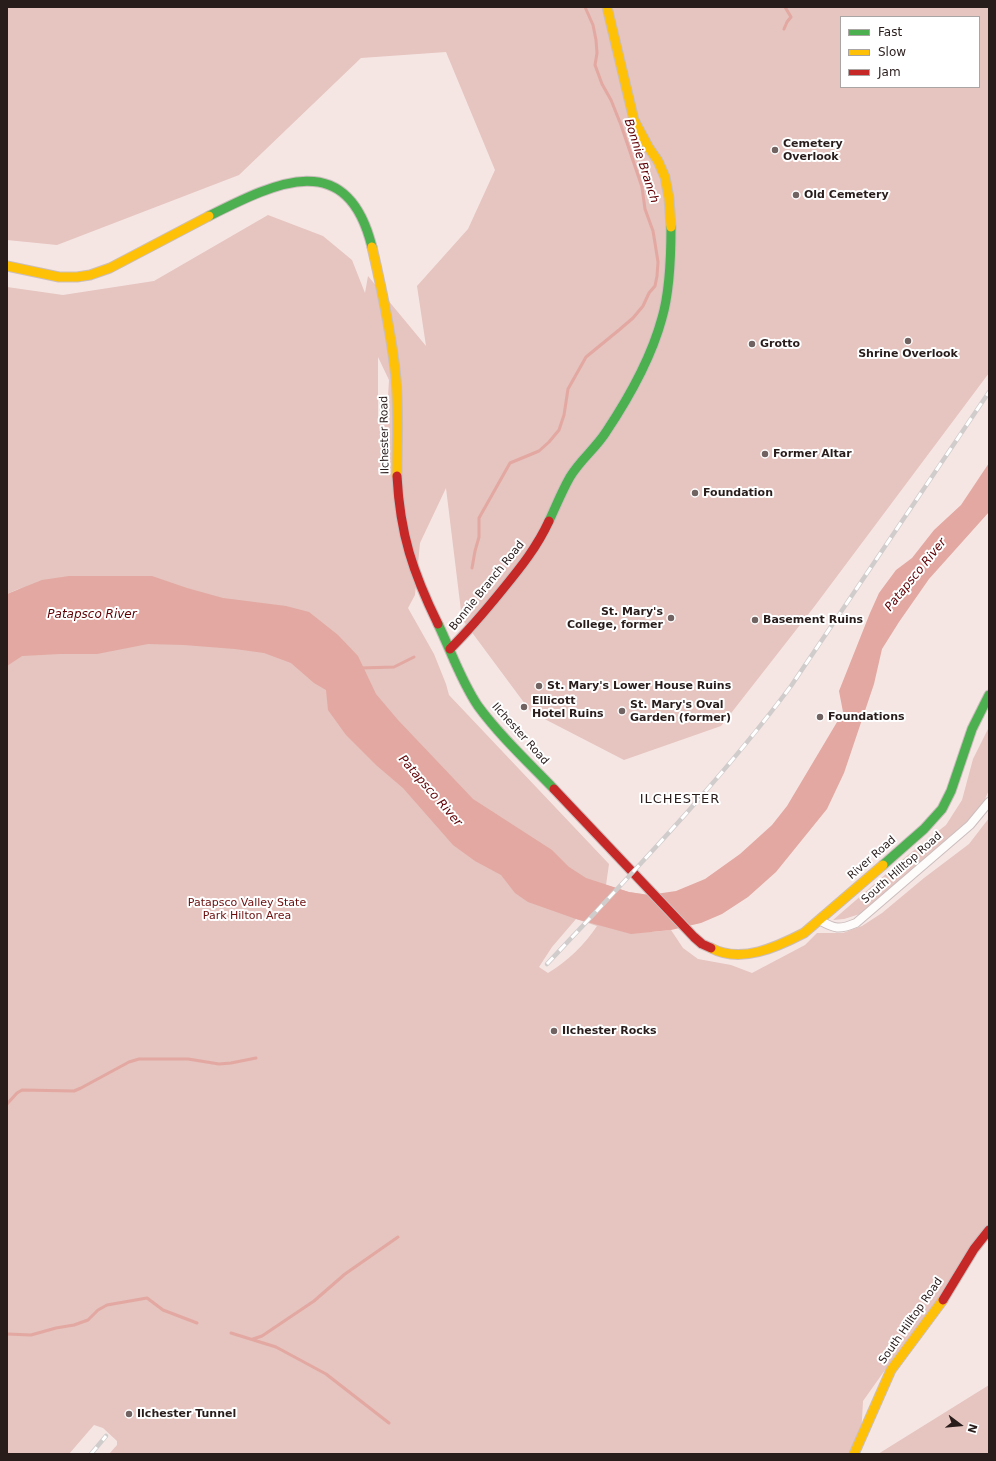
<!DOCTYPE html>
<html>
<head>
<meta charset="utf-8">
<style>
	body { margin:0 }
	#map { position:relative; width:996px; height:1461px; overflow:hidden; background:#f5e6e4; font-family:"DejaVu Sans",sans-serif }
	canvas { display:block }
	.frame { position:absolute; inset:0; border:8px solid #291d1c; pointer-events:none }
	.legend { position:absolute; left:840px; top:16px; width:140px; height:72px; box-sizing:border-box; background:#fff; border:1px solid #a9a5a4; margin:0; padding:5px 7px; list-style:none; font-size:12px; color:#291d1c }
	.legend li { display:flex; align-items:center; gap:8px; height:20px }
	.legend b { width:20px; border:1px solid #a9a5a4 }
	.north { position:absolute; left:940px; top:1405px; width:40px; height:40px; -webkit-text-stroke:3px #fff; paint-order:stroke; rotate:106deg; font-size:11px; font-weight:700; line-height:16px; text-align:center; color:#291d1c }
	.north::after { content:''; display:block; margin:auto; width:14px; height:18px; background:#291d1c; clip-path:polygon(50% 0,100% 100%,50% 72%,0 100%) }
</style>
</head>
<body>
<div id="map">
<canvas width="996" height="1461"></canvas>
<div class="frame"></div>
<ul class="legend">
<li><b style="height:5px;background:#4caf50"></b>Fast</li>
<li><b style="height:5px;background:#ffc107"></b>Slow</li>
<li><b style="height:5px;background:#c62828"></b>Jam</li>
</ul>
<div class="north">N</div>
</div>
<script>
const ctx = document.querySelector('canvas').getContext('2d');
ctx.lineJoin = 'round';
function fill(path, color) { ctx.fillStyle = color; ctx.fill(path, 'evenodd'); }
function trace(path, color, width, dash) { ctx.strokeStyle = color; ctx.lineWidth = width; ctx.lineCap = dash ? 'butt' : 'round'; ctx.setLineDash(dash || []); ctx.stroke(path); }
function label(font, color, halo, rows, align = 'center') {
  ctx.font = font + ' "DejaVu Sans",sans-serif'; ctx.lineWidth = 4; ctx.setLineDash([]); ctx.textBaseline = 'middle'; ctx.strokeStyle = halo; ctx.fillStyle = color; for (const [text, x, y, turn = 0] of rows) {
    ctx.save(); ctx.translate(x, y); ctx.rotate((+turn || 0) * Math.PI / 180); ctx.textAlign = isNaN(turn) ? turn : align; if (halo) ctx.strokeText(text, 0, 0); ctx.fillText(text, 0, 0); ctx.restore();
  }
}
const green = new Path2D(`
	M 7,7 L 989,7 L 989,373 L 814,607 L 721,726 L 624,760 L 531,712 L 462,619 L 446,488 L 420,543 L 415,595 L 408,608 L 434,654 L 446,684 L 449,695 L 609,864 L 606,885 L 629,892 L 649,895 L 652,932 L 671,930 L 683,948 L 698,959 L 731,965 L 752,973 L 805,945 L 817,933 L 843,933 L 862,926 L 882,913 L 924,878 L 969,844 L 989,818 L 989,1225 L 931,1311 L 902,1346 L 863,1401 L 860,1454 L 109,1454 L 117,1445 L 117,1441 L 103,1428 L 94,1425 L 69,1454 L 7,1454 L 7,595 L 23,587 L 7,594 L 7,287 L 63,295 L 154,281 L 268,215 L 323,236 L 352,260 L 365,293 L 368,276 L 426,346 L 417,286 L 468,229 L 495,170 L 446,52 L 361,58 L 239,175 L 57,245 L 7,240 ZM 841,17 L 979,17 L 979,87 L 841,87 ZM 378,357 L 389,380 L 387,414 L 378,420 ZM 576,919 L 597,926 C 585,944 567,962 548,973 L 539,967 L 552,947 Z
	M 989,727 L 989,790 L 981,808 L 970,819 L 860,914 L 844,919 L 833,920 L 908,855 L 946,825 L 962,800 L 973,759 Z
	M 989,1385 L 989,1454 L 878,1454 Z`);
const water = new Path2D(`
	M 989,463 L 989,512 L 929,579 L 899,622 L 882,649 L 874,684 L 844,773 L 827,809 L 776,872 L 748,897 L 722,914 L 701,923 L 671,930 L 631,934 L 576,919 L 528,902 L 515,893 L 501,875 L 475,861 L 453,845 L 403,788 L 376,765 L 346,735 L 328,710 L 326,690 L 314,683 L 291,663 L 264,653 L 235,649 L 184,645 L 148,644 L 97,654 L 60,654 L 22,656 L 7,666 L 7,594 L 42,580 L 69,576 L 152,576 L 187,588 L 223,598 L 286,606 L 309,612 L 338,635 L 358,656 L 376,694 L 398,720 L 473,799 L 552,850 L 569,867 L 586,878 L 629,892 L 649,895 L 676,891 L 705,879 L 740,854 L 772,825 L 787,806 L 843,712 L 839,691 L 870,613 L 879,593 L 896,570 L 912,558 L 934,530 L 961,505 Z`);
const stream = new Path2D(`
	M 784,29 L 787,22 L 791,17 L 785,7
	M 472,568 L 475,551 L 479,537 L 479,518 L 510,463 L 539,451 L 549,442 L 559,430 L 564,415 L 568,389 L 586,357 L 619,330 L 633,318 L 643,306 L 649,293 L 655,286 L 657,276 L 658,262 L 655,243 L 653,231 L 645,209 L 642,187 L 621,125 L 611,100 L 602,84 L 595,65 L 597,53 L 596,40 L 593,25 L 585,7
	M 361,668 L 394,667 L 414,657
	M 7,1104 L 17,1093 L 22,1090 L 74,1091 L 81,1088 L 129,1062 L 139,1059 L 188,1059 L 219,1064 L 231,1063 L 256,1058
	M 231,1333 L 276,1347 L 326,1374 L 389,1423
	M 7,1334 L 31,1335 L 56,1328 L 74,1325 L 88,1320 L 98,1310 L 107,1305 L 147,1298 L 163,1310 L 197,1323
	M 253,1339 L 262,1336 L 314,1301 L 345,1274 L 398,1237`);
const street = new Path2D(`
	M 819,920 C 835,929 839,930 856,923 L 970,825 L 989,802`);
const fast = new Path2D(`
	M 209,216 C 275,183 347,146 372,247
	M 549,521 C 556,506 562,491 570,477 C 580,460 596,448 606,432 C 630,396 651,359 662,318 C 670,291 671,255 671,227
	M 438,624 C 451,651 461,681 478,706 C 500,736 528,762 554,789
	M 883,865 L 924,829 L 942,809 L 951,791 L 972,729 L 989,695`);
const slow = new Path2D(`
	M 607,7 L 634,120 L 649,148 L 658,161 L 665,177 L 669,198 L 671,227
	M 372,247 C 382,290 392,336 396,379 C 399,411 397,444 397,476
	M 7,266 L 59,277 L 77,277 L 90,275 L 110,268 L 209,216
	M 711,948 C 741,964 777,947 804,933 L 883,865
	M 854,1454 L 891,1370 L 943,1300`);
const jam = new Path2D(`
	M 397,476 C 400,534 413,573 438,624
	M 450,649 C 469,630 486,610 503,589 C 521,567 537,547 549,521
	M 554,789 L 694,937 L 702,944 L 711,948
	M 943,1300 L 974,1249 L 989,1230`);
const rail = new Path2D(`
	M 547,964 C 631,874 717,785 791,686 L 989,392
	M 91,1454 L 106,1436`);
const markers = [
	[775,150,4,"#706362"],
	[796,195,4,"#706362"],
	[908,341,4,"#706362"],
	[752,344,4,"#706362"],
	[765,454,4,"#706362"],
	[695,493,4,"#706362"],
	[671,618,4,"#706362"],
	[755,620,4,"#706362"],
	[539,686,4,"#706362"],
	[524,707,4,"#706362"],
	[622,711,4,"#706362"],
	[820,717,4,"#706362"],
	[554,1031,4,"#706362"],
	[129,1414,4,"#706362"]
];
const poiNames = [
	["Cemetery",783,144],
	["Overlook",783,157],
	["Old Cemetery",804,195],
	["Grotto",760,344],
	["Shrine Overlook",908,354,"center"],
	["Former Altar",773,454],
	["Foundation",703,493],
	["St. Mary's",663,612,"right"],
	["College, former",663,625,"right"],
	["Basement Ruins",763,620],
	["St. Mary's Lower House Ruins",547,686],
	["Ellicott",532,701],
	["Hotel Ruins",532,714],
	["St. Mary's Oval",630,705],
	["Garden (former)",630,718],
	["Foundations",828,717],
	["Ilchester Rocks",562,1031],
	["Ilchester Tunnel",137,1414]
];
const streetNames = [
	["Ilchester Road",385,435,-91],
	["Bonnie Branch Road",487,586,-51],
	["Ilchester Road",520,734,48],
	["River Road",872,858,-41],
	["South Hilltop Road",902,868,-41],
	["South Hilltop Road",911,1321,-55]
];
const parkNames = [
	["Patapsco Valley State",247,903],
	["Park Hilton Area",247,916]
];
const waterNames = [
	["Bonnie Branch",641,161,72],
	["Patapsco River",916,575,-51],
	["Patapsco River",92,615],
	["Patapsco River",430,791,49]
];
const quarterNames = [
	["ILCHESTER",680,800]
];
fill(green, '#e6c4bf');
fill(water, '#e2a8a1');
trace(stream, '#e2a8a1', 3);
trace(street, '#cbbebd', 10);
trace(fast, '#cbbebd', 11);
trace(slow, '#cbbebd', 11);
trace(jam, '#cbbebd', 11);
trace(street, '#fefbfb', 8);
trace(fast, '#4caf50', 9);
trace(slow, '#ffc107', 9);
trace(jam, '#c62828', 9);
trace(rail, '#d0cccc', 4.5);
trace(rail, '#fff', 3, [9]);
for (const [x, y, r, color] of markers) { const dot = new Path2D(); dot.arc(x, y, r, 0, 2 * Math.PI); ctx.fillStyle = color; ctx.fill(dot); trace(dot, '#fff', 1.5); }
label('bold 11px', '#291d1c', '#fff', poiNames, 'left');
label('11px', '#291d1c', '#fff', streetNames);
label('11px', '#6b0f0e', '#fff', parkNames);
label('italic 12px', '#600004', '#fff', waterNames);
ctx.letterSpacing = '1px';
label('13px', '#291d1c', '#fff', quarterNames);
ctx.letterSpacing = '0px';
</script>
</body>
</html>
